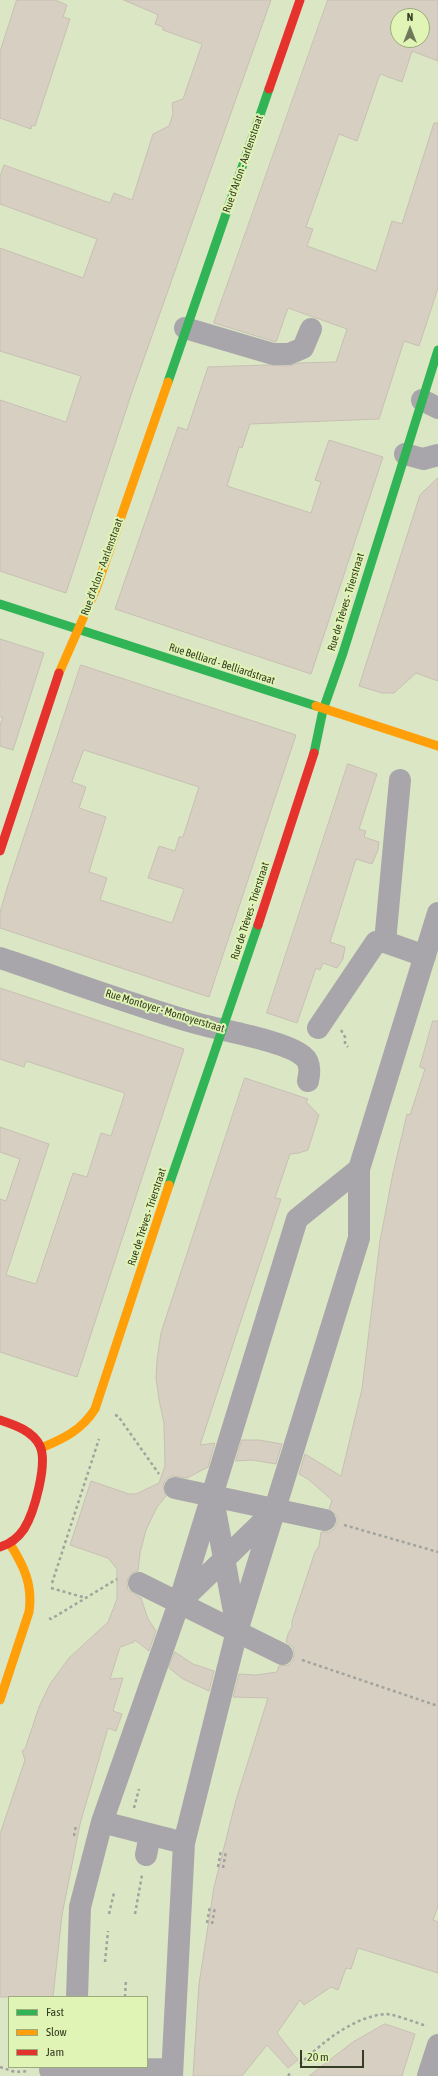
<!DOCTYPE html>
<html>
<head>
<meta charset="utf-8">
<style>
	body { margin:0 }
	#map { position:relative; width:438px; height:2076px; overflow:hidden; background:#dbe6c4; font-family:"Asap Condensed",sans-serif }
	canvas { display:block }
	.legend { position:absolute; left:8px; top:1996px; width:140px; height:72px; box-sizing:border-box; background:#e0f5b5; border:1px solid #9cab7b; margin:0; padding:5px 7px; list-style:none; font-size:12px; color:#363d24 }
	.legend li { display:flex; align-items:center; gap:8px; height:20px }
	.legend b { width:20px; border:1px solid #9cab7b }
	.north { position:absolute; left:390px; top:8px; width:40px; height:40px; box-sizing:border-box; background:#e0f5b5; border:1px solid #9cab7b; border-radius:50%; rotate:0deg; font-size:11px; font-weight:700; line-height:16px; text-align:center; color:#363d24 }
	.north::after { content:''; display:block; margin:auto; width:14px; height:18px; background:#70785c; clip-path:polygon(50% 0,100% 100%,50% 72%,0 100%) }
	.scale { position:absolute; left:300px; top:2050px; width:64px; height:18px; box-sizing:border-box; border:2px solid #363d24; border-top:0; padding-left:5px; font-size:12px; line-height:14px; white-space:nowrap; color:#363d24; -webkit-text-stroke:3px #e0f5b5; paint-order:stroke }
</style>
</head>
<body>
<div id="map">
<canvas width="438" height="2076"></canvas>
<ul class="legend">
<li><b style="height:5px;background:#30b455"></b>Fast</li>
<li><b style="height:5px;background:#ff9f0a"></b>Slow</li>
<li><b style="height:5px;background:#e5322d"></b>Jam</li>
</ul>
<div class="north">N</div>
<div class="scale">20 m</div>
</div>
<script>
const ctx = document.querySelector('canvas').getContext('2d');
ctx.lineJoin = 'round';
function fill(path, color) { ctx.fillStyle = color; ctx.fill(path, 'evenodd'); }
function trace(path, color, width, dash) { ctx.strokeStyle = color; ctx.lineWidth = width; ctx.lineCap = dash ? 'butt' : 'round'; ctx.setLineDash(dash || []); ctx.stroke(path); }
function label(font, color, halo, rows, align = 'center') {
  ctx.font = font + ' "Asap Condensed",sans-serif'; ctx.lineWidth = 4; ctx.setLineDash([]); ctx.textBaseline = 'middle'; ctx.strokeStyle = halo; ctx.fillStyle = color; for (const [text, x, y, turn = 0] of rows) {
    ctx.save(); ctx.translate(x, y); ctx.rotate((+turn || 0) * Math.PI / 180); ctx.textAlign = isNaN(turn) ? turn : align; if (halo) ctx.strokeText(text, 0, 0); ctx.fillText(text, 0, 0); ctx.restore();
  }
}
const building = new Path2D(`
	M 17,0 L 55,0 L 67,5 L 63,17 L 70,19 L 35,126 L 32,125 L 31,129 L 0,118 L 0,52 Z
	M 124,0 L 271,0 L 132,392 L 66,593 L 0,571 L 0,400 L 66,422 L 81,376 L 0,351 L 0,248 L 83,278 L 97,239 L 0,204 L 0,176 L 4,165 L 110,203 L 114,193 L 132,200 L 153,134 L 169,126 L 173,114 L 172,103 L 183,99 L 202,44 L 163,30 L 163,27 L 155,24 L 158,15 Z
	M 328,0 L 438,0 L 438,61 L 412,51 L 402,82 L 380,74 L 357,141 L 339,134 L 306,227 L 313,229 L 307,246 L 376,271 L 392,221 L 402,224 L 434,123 L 438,123 L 438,288 L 419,346 L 404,341 L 379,419 L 250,424 L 242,448 L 239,447 L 227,486 L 311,513 L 321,482 L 315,480 L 329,440 L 383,457 L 311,674 L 115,609 L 178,427 L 187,430 L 208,367 L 266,365 L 289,366 L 299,363 L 336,362 L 347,329 L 288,308 L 276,342 L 214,323 ZM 398,16 L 422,16 L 422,40 L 398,40 Z
	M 438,478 L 438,681 L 416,673 L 394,693 L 382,693 L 359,686 L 420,495 Z
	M 0,639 L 44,653 L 13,750 L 0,746 L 0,725 L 3,717 L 0,717 Z
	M 81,665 L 296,735 L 209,997 L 0,928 L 0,912 L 8,885 ZM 84,750 L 199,787 L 183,837 L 179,837 L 175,851 L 159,846 L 148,878 L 184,889 L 172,923 L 100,900 L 107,878 L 89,872 L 106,817 L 79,808 L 86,787 L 72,782 Z
	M 348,764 L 377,774 L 359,829 L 366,831 L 364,837 L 379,842 L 378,850 L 372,864 L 356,859 L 330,942 L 345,947 L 343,959 L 337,968 L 323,963 L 320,970 L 316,968 L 297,1023 L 267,1013 Z
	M 0,988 L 184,1049 L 77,1377 L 0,1352 L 0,1199 L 6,1201 L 20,1159 L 0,1152 L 0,1127 L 49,1144 L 6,1275 L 36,1284 L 73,1173 L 87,1177 L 101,1133 L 111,1136 L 125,1093 L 26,1061 L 24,1067 L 0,1059 Z
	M 433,1021 L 438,1021 L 438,1906 L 433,1920 L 438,1922 L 438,1973 L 358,1948 L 351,1969 L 346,1968 L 338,1990 L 331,1987 L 304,2005 L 300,2000 L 277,2033 L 298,2060 L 288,2068 L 267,2045 L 242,2076 L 193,2076 L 199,1984 L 214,1887 L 236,1800 L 268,1698 L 233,1697 L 239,1674 L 256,1675 L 277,1672 L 279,1666 L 289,1665 L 293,1660 L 294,1654 L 293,1647 L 286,1642 L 288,1634 L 292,1627 L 292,1621 L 315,1552 L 319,1546 L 321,1532 L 329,1532 L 334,1529 L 337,1523 L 337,1516 L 329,1509 L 332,1500 L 308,1479 L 299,1474 L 305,1454 L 341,1476 L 362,1389 L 380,1241 L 393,1173 L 407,1114 L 410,1115 L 425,1069 L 420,1067 Z
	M 245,1078 L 308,1099 L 306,1102 L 319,1115 L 308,1150 L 299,1153 L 290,1154 L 275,1198 L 281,1199 L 200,1445 L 215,1443 L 208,1467 L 187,1478 L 172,1476 L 165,1480 L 163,1486 L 166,1496 L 157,1507 L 146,1530 L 140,1553 L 138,1571 L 132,1573 L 128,1578 L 127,1583 L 128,1590 L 141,1598 L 148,1619 L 156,1631 L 149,1651 L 135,1640 L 134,1642 L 120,1647 L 110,1679 L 123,1678 L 113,1711 L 122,1714 L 116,1731 L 108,1728 L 80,1824 L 62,1915 L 53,1997 L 0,1997 L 0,1834 L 25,1760 L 22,1751 L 25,1749 L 39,1707 L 50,1684 L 69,1658 L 108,1622 L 117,1599 L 117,1569 L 108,1558 L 70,1545 L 91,1481 L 129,1494 L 136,1494 L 159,1483 L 165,1466 L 164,1423 L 159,1400 L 156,1378 L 157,1360 L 161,1333 Z
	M 242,1440 L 259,1440 L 282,1444 L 276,1464 L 252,1460 L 236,1461 Z
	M 175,1652 L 193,1664 L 214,1671 L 209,1691 L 183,1679 L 169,1668 Z
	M 385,2024 L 415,2034 L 402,2076 L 309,2076 L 353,2042 Z`);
const path = new Path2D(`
	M 341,1030 L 345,1037 L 345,1044 L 348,1047
	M 115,1415 L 118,1416 L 159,1474
	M 344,1525 L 438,1552
	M 52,1583 L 99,1439
	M 51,1588 L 86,1598
	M 49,1618 L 51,1619 L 117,1579
	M 302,1660 L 438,1706
	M 134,1808 L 139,1789
	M 74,1836 L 76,1825
	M 218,1867 L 221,1850
	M 223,1868 L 226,1851
	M 109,1914 L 114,1893
	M 135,1914 L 142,1875
	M 207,1923 L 210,1906
	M 212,1924 L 215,1907
	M 105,1962 L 108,1931
	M 125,1997 L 126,1979
	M 300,2064 C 323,2042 353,2017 385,2014 C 395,2014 416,2023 427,2026
	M 0,2067 L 15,2072 L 29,2071
	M 288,2076 L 291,2072`);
const street = new Path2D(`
	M 185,328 L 273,354 L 289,354 L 303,348 L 311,329
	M 422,400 L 438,408
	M 405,454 L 423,459 L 438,455
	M 385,942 L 425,956
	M 0,958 C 66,980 132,1005 199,1024 C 224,1031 285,1041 303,1056 C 311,1062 310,1072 308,1081
	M 318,1028 L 376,942 L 385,942 L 400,780
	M 175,1488 L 325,1520
	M 213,1499 L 237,1628
	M 139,1583 L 282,1654
	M 181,1601 L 273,1512
	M 102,1822 L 184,1843
	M 146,1855 L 150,1835
	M 77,1997 L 80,1907 L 102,1822 L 179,1603 L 297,1219 L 359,1169
	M 50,2070 L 172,2069
	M 172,2076 L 184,1843 L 237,1631 L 359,1238 L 359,1169 L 438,913
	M 428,2076 L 438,2045`);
const fast = new Path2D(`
	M 168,382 L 269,89
	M 0,604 L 316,706
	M 314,753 L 323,710 L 343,653 L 438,350
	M 169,1185 L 258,925`);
const slow = new Path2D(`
	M 59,673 L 96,589 L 168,382
	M 316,706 L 438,746
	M 41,1448 C 63,1439 82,1430 95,1409 L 169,1185
	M 0,1700 L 29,1612 C 33,1585 24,1566 10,1544`);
const jam = new Path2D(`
	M 269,89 L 300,0
	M 0,851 L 59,673
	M 258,925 L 314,753
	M 0,1420 C 15,1425 33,1431 40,1446 C 48,1464 34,1513 24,1529 C 18,1538 10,1544 0,1547`);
const streetNames = [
	["Rue d'Arlon - Aarlenstraat",243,164,-71],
	["Rue d'Arlon - Aarlenstraat",102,567,-70],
	["Rue de Trèves - Trierstraat",346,602,-73],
	["Rue Belliard - Belliardstraat",222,664,18],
	["Rue de Trèves - Trierstraat",250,911,-72],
	["Rue Montoyer - Montoyerstraat",165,1011,17],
	["Rue de Trèves - Trierstraat",147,1217,-72]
];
fill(building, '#d8cfc3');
trace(building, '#c7bfb3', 1);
trace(path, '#a1a39d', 2.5, [3, 3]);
trace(street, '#a8a6aa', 22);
trace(fast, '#30b455', 9);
trace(slow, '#ff9f0a', 9);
trace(jam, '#e5322d', 9);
label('11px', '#363d24', '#e0f5b5', streetNames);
</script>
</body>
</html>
